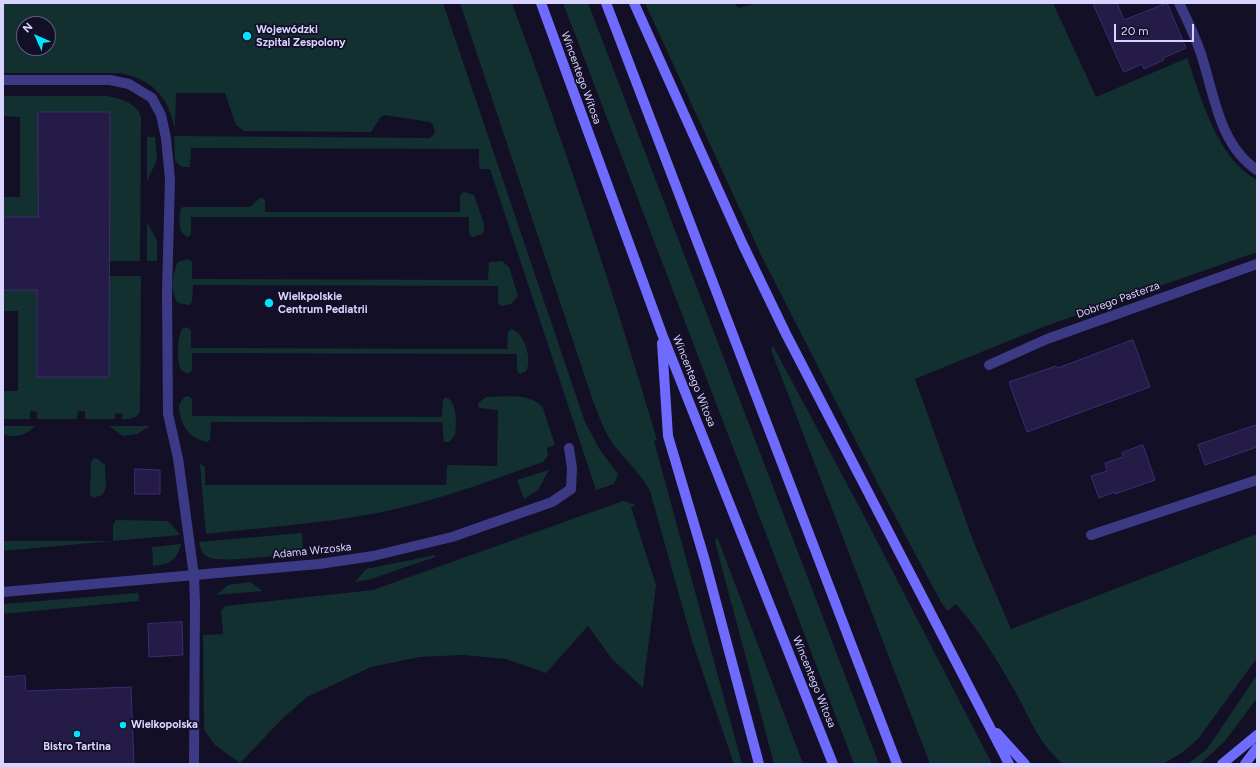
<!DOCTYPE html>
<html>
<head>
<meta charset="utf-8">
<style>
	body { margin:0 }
	#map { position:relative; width:1260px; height:767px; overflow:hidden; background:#130f26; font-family:Figtree,sans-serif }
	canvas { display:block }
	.frame { position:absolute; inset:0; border:4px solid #d9d4ff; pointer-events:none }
	.north { position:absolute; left:16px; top:16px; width:40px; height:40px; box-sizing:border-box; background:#130f26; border:1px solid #625e7d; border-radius:50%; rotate:315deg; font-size:11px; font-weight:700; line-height:16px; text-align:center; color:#d9d4ff }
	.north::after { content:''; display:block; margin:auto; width:14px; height:18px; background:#00e5ff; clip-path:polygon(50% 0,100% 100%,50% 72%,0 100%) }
	.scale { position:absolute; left:1114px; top:24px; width:80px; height:18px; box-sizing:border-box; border:2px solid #d9d4ff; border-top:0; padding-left:5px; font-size:12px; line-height:14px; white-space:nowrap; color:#d9d4ff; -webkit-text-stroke:3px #130f26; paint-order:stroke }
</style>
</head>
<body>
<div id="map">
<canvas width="1260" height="767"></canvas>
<div class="frame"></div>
<div class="north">N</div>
<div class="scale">20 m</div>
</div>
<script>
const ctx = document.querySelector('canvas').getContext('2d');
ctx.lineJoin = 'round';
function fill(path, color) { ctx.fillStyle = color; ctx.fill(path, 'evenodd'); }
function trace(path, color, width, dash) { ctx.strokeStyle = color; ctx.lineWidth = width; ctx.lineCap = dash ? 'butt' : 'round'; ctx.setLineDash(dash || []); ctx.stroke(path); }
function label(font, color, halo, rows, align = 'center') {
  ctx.font = font + ' Figtree,sans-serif'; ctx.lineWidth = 3.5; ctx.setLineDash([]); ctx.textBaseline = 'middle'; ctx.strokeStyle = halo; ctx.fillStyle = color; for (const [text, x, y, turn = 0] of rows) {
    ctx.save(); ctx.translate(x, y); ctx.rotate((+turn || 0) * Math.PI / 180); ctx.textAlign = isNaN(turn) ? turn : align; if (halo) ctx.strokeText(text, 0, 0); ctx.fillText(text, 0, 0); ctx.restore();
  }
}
const green = new Path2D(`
	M 3,3 L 443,3 L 585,422 L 600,450 L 618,474 L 614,484 L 596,490 L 490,169 L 481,169 L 479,166 L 479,149 L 191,148 L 190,167 L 182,167 L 175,161 L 174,136 L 430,138 L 435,133 L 433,125 L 430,122 L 384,115 L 380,118 L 371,132 L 244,131 L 236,125 L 225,93 L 176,93 L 175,126 L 174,126 C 168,96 151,79 120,73 L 3,73 ZM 24,24 L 48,24 L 48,48 L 24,48 Z
	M 460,3 L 512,3 C 565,147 614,293 657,440 L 654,441 L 742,764 L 734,764 L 692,641 L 650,491 C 640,472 625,460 613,444 C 604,431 599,416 593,401 Z
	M 563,3 L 588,3 L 879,764 L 854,764 Z
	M 645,3 L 735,3 L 738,8 L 758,3 L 1053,3 L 1096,97 L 1187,58 C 1201,97 1217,159 1257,180 L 1257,252 L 1043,327 L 915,379 L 974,543 L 1011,629 L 1257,534 L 1257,658 L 1198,739 L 1183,752 L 1163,764 L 1063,764 C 1039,744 1030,719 1016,693 C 998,662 980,631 956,604 L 948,611 L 942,604 L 881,490 L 762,257 Z
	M 3,96 L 107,96 C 120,98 138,103 141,118 L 140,261 L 109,261 L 109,112 L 38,112 L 38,217 L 3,217 L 3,197 L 20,197 L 20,117 L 3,116 Z
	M 147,137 L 155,137 L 157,160 L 147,181 Z
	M 464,192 L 474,195 L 484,224 L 484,230 L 482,234 L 472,237 L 469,234 L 469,217 L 191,217 L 191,234 L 188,237 C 177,233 180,220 180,210 L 183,207 L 250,207 L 261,197 L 265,200 L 265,212 L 460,212 L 460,195 Z
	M 147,222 L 157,241 L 157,261 L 147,261 Z
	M 189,259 L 192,262 L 192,279 L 488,280 L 489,262 L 502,261 L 509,267 L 518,296 L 511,304 L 501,306 L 498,303 L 498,286 L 193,285 L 192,302 L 189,305 L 178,303 C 170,293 172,273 178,262 Z
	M 109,276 L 141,276 L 140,411 C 136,419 131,419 122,419 L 122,413 L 115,414 L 115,419 L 85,419 L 85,411 L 78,411 L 77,419 L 37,419 L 37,412 L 30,411 L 30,419 L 3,419 L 3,391 L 18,391 L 18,311 L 3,311 L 3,290 L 37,290 L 37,377 L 109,377 Z
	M 188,327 L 191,331 L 191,348 L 507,349 L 508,332 L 511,329 C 524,331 533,360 526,371 L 520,374 L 517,371 L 517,354 L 192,353 L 192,370 L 189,374 L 182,371 C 176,363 177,338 182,329 Z
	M 773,346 L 862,512 L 992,764 L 930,764 L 771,350 Z
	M 189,396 L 192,399 L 192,416 L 442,417 L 443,400 L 445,397 C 457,399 457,424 455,434 C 454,437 451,440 449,442 L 444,442 L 442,422 L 211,422 L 210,439 L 208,442 C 188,439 180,424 179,405 L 184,397 Z
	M 486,397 C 505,397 531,392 543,408 L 555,445 L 547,448 L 548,456 L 543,462 C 497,478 451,496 404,507 C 340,523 272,526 206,534 L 200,464 L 205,467 L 205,485 L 446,485 L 447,466 L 449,465 L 497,466 L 498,410 L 479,408 L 478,403 Z
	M 3,426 L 35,426 C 26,435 16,439 3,434 Z
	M 109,426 L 150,426 L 137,434 L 123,436 Z
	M 94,458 L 98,459 L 105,465 L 106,488 L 102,495 L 93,498 L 90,495 L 91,462 Z
	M 549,470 L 538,490 L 524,499 L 517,480 Z
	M 623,501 L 636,505 L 631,507 L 656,585 L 643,688 L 612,659 L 588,626 L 546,673 L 506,659 L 463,655 L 419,657 L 371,667 L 307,697 L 283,718 L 240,763 L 215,745 L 204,730 L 203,635 L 223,634 L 221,611 L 225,606 L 373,590 Z
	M 116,520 L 167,521 L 172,525 L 180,535 L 3,551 L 3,541 L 113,541 L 113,524 Z
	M 302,533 L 303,553 C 286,554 220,564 208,557 C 202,554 200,548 199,542 Z
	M 717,538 L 718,539 L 803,764 L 774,764 L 733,609 L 734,608 L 732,606 L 717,549 L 715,541 Z
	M 181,544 C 177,561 169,564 153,566 L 152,547 Z
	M 435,555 L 435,557 L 371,579 L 355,582 L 366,569 Z
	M 250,582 L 263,591 L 216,595 L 228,585 Z
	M 138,593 L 139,601 L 3,614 L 3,604 Z
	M 1257,675 L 1257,698 L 1225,741 L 1200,764 L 1188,764 L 1207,749 Z`);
const building = new Path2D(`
	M 1093,3 L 1117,3 L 1124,20 L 1167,3 L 1186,48 L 1163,58 L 1164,60 L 1144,69 L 1142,64 L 1124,72 Z
	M 38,112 L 110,112 L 109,377 L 37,377 L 37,290 L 3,290 L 3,217 L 38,217 Z
	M 1133,340 L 1150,387 L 1027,432 L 1009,382 L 1056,366 L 1057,368 Z
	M 1257,425 L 1257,447 L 1205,465 L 1198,445 Z
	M 1143,445 L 1155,480 L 1115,494 L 1115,492 L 1099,498 L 1091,476 L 1107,471 L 1105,463 L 1123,457 L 1122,453 Z
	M 135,469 L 160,470 L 160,494 L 135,494 Z
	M 182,622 L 183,655 L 149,657 L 148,624 Z
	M 25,676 L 26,691 L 131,687 L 134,764 L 3,764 L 3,677 Z`);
const lane = new Path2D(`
	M 1179,3 C 1187,19 1195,36 1201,54 C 1214,93 1219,145 1257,170
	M 3,80 L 110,80 L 129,84 L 152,98 L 161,115 L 166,138 L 170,179 L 167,292 L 168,414 L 178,458 L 194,576 L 195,603 L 194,764
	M 569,448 L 572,468 L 571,489
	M 1091,535 L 1257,480`);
const street = new Path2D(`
	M 989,365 L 1047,339 L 1257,264
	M 3,592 L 319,564 L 373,556 L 452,537 L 552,502 L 571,489`);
const secondary = new Path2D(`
	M 541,3 L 662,334 L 833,764
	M 606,3 L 897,764
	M 634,3 L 743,245 L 786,334 L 1009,764
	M 662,343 L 668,436 L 705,561 L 759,764
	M 997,733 L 1025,764
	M 1222,764 L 1257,735
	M 1245,764 L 1257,748`);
const markers = [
	[247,36,5,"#00e5ff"],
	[269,303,5,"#00e5ff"],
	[123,725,4,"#00e5ff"],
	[77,734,4,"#00e5ff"]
];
const poiNames = [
	["Wojewódzki",256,30],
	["Szpital Zespolony",256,43],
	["Wielkpolskie",278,297],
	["Centrum Pediatrii",278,310],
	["Wielkopolska",131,725],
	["Bistro Tartina",77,747,"center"]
];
const streetNames = [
	["Wincentego Witosa",581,78,70],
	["Dobrego Pasterza",1118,300,-20],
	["Wincentego Witosa",694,381,68],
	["Adama Wrzoska",312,551,-6],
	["Wincentego Witosa",814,682,68]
];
fill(green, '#12302f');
fill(building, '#241b47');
trace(building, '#3b2d73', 1);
trace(lane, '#3d3a85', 10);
trace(street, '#3d3a85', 10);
trace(secondary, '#6f6bff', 10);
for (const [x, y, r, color] of markers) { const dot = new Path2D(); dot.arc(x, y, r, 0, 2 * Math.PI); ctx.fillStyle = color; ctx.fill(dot); trace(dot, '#130f26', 1.5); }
label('bold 11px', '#d9d4ff', '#130f26', poiNames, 'left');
label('11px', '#d9d4ff', '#130f26', streetNames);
</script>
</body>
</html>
